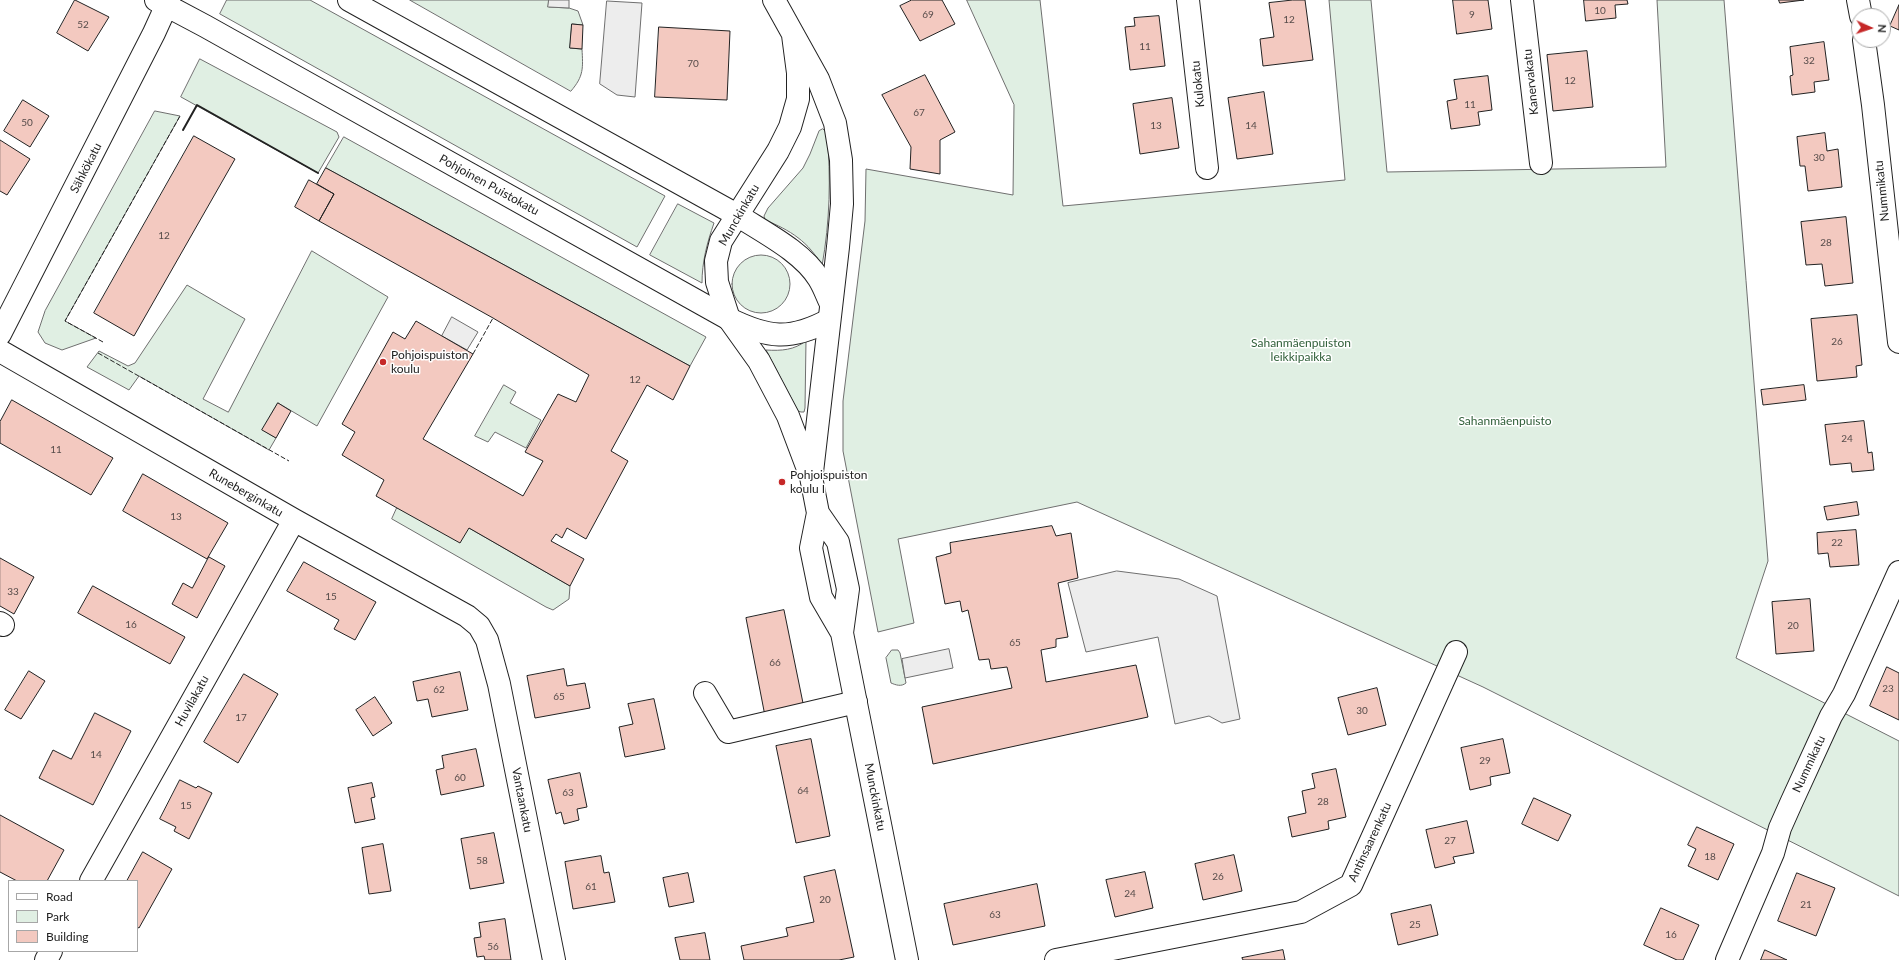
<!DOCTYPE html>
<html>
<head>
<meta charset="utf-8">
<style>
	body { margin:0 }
	#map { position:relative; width:1899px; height:960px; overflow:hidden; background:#fff; font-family:Lato,sans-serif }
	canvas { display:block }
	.legend { position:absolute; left:8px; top:880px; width:130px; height:72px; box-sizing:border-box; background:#fff; border:1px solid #a7a7a7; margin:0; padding:5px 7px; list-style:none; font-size:12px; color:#222 }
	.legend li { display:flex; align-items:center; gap:8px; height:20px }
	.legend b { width:20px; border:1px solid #a7a7a7 }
	.north { position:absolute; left:1851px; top:8px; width:40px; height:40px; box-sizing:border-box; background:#fff; border:1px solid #a7a7a7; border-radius:50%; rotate:93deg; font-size:11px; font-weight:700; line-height:16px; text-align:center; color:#222 }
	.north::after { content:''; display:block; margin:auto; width:14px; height:18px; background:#c62828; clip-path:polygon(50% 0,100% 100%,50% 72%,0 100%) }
</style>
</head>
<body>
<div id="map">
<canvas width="1899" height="960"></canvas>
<ul class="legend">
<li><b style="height:5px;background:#fff"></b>Road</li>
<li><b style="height:11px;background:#e0efe3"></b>Park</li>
<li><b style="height:11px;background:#f3c9c0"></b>Building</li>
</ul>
<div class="north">N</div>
</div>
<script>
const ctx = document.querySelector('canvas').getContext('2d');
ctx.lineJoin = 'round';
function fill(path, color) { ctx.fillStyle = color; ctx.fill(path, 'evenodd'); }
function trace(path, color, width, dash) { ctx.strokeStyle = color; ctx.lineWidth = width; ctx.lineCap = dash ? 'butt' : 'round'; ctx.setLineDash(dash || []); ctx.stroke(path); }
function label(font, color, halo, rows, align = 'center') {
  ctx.font = font + ' Lato,sans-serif'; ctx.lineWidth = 3; ctx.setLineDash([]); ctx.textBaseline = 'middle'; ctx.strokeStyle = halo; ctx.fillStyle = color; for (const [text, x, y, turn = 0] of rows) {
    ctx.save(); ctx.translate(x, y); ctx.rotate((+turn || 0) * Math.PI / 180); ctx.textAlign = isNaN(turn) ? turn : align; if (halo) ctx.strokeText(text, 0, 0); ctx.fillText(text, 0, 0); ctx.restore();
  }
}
const green = new Path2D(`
	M 227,0 L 310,0 L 665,196 L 637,247 L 220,14 Z
	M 410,0 L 549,0 L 549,7 L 569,8 L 578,11 L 583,25 L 572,24 L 570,48 L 582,49 C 583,68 584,76 571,91 Z
	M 967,0 L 1040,0 L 1063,206 L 1345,180 L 1329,0 L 1371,0 L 1387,172 L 1666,167 L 1657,0 L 1724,0 L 1768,561 L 1736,658 L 1899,741 L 1899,896 L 1483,687 L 1077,502 L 898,539 L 914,623 L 878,632 L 843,451 L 843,401 L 865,221 L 866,169 L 1013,195 L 1014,105 Z
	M 200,59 L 337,132 L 339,137 L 318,173 L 181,97 Z
	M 155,111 L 180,116 L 65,321 L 96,338 L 62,350 L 45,343 L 38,332 L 45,311 Z
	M 823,129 L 827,133 C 831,178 830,221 822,266 C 809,242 790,230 765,220 L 764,216 L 768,208 L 803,168 L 810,154 L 819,131 Z
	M 344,137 L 706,337 L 690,366 L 326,168 Z
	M 678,204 L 714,223 C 707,243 702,262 702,283 L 650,255 Z
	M 312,251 L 388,297 L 317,426 L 278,403 L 263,430 L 276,438 L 269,450 L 139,376 L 129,390 L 87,367 L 99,351 L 128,366 L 135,363 L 187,285 L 245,319 L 203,399 L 228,412 Z
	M732 284a29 29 0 1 1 58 0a29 29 0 1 1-58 0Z
	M 806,341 L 805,408 L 804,412 L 801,412 L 798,411 L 766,350 C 782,351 794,350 806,341 Z
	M 504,385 L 516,392 L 510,403 L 541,420 L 526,448 L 495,432 L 488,442 L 475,436 Z
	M 397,508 L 469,528 L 570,586 L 569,599 L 553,610 L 546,607 L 392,519 Z
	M 892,650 L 898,650 L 900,653 L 906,683 C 901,687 896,685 891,683 L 886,658 Z`);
const parking = new Path2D(`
	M 549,0 L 569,0 L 569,8 L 548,7 Z
	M 607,1 L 642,3 L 635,97 L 617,95 L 600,84 Z
	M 452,317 L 478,332 L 467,350 L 442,336 Z
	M 1117,571 L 1179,579 L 1217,596 L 1240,719 L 1222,723 L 1209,716 L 1175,724 L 1158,637 L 1086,652 L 1068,583 Z
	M 949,649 L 953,668 L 905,678 L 902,659 Z`);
const building = new Path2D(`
	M 75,0 L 109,17 L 88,51 L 57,33 Z
	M 912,0 L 942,0 L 955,24 L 920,41 L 900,6 Z
	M 1293,0 L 1305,0 L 1313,60 L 1263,66 L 1260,39 L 1274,37 L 1269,3 Z
	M 1453,0 L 1488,0 L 1492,29 L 1457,34 Z
	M 1584,0 L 1627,0 L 1628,4 L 1615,5 L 1616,18 L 1586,21 Z
	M 1779,0 L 1804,0 L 1780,3 Z
	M 1899,5 L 1899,30 L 1890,26 Z
	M 1159,16 L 1165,66 L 1130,70 L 1125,27 L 1135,26 L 1134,18 Z
	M 572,24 L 583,25 L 582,49 L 570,48 Z
	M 659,27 L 730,31 L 727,100 L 655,97 Z
	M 1824,42 L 1829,80 L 1814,82 L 1815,92 L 1792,95 L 1790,76 L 1793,75 L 1790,47 Z
	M 1587,51 L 1593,107 L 1553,111 L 1547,55 Z
	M 925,75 L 955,132 L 940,140 L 940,174 L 910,169 L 911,147 L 882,95 Z
	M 1488,76 L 1492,110 L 1478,112 L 1480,125 L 1451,129 L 1447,101 L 1457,99 L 1454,80 Z
	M 1264,92 L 1273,154 L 1237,159 L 1228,98 Z
	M 1172,98 L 1179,148 L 1140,154 L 1133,104 Z
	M 23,100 L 49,116 L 30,147 L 4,131 Z
	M 1825,133 L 1827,151 L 1838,149 L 1842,187 L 1808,191 L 1805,166 L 1800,166 L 1797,137 Z
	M 194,136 L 235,159 L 134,336 L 94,313 Z
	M 0,140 L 30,159 L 7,195 L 0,191 Z
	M 326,168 L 690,366 L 673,400 L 647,385 L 611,451 L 628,461 L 586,539 L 567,528 L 562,538 L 556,534 L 551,541 L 584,559 L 570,586 L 469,528 L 460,543 L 397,508 L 376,496 L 384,480 L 342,455 L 355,432 L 342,424 L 393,332 L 405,339 L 416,321 L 473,354 L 423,439 L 523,496 L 543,461 L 525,452 L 558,394 L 576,402 L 589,375 L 493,318 L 319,221 L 334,194 L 317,184 Z
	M 309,180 L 334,194 L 319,221 L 295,207 Z
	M 1846,217 L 1853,283 L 1825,286 L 1822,264 L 1806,265 L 1801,222 Z
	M 1857,315 L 1862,365 L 1856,366 L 1857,377 L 1817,381 L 1811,319 Z
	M 1804,385 L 1806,400 L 1763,405 L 1761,390 Z
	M 12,400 L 113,458 L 91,495 L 0,443 L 0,422 Z
	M 278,403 L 291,411 L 276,438 L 262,430 Z
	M 1864,421 L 1868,453 L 1872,452 L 1874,470 L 1852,472 L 1851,463 L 1830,465 L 1825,425 Z
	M 143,474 L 228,523 L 207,559 L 123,511 Z
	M 1857,502 L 1859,515 L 1827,520 L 1824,507 Z
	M 1052,526 L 1056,536 L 1071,533 L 1078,578 L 1058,583 L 1068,637 L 1056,639 L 1056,647 L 1041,650 L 1046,682 L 1136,665 L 1148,717 L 933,764 L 922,707 L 1012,688 L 1007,667 L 991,669 L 989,659 L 979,660 L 968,610 L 962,612 L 960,601 L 945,604 L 936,557 L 951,553 L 950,543 Z
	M 1856,530 L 1859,565 L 1830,567 L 1828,553 L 1818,554 L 1817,533 Z
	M 209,557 L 225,566 L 197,618 L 172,604 L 183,583 L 192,588 Z
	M 0,558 L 34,577 L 14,614 L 0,606 Z
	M 304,562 L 376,602 L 355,640 L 334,629 L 339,620 L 287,591 Z
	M 93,586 L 185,637 L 170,664 L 78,613 Z
	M 1810,599 L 1814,651 L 1776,654 L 1772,602 Z
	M 784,610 L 804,708 L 765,716 L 746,618 Z
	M 1887,667 L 1899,673 L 1899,720 L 1870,706 Z
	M 564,669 L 567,686 L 585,683 L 590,708 L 535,718 L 527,676 Z
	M 29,671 L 45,681 L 21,719 L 5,710 Z
	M 460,672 L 468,710 L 432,717 L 428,699 L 417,701 L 413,682 Z
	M 244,674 L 278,694 L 238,763 L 204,742 Z
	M 1377,688 L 1386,725 L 1348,735 L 1338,698 Z
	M 375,697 L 392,723 L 373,736 L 356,710 Z
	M 654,699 L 665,749 L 625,757 L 619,727 L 633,724 L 628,704 Z
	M 95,713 L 131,731 L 93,805 L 39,778 L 53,750 L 71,759 Z
	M 811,739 L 830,836 L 796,843 L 776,746 Z
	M 1503,739 L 1510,773 L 1490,777 L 1491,785 L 1470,790 L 1461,748 Z
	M 476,749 L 484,786 L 441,795 L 436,770 L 444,768 L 442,756 Z
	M 1336,769 L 1346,817 L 1328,821 L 1329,829 L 1292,837 L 1288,817 L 1306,813 L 1302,791 L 1315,788 L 1312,774 Z
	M 580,773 L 587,807 L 577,809 L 579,820 L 564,824 L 561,812 L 556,814 L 548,780 Z
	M 180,780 L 196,788 L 198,786 L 212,793 L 189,839 L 174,831 L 176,827 L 160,819 Z
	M 372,783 L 375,797 L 371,798 L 375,819 L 355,823 L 348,788 Z
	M 1534,798 L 1571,815 L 1558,841 L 1522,824 Z
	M 0,815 L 64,850 L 47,881 L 17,881 L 0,872 Z
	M 1467,821 L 1474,853 L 1453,857 L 1455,863 L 1435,868 L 1426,830 Z
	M 1697,827 L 1734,844 L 1718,880 L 1688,866 L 1696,849 L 1688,845 Z
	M 494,833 L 504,883 L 470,889 L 461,839 Z
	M 383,844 L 391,891 L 369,894 L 362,848 Z
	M 143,852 L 172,869 L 139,928 L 137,927 L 137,881 L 127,881 Z
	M 1234,855 L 1242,891 L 1203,900 L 1195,864 Z
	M 601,856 L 604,873 L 609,872 L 615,902 L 573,909 L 565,862 Z
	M 835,870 L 854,957 L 839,960 L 744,960 L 741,946 L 788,936 L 786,928 L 814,922 L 804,877 Z
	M 1145,872 L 1153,908 L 1115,917 L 1106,880 Z
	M 688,873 L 694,902 L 669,907 L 663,878 Z
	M 1797,873 L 1835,888 L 1816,936 L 1778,921 Z
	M 1037,884 L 1045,926 L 953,945 L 944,904 Z
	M 1431,905 L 1438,935 L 1398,945 L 1391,914 Z
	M 1661,908 L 1699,925 L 1683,960 L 1677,960 L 1644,945 Z
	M 505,919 L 511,960 L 485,960 L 484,956 L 477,957 L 474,938 L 481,937 L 479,923 Z
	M 705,933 L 710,960 L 680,960 L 675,938 Z
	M 1283,950 L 1285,960 L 1243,960 L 1242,958 Z
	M 1765,950 L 1787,960 L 1761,960 Z`);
const minor = new Path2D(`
	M 156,0 L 205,26 L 729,319 C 768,338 790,341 829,320
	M 349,0 L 737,215 C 763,232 803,252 819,279 C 824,287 827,296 831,304
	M 1188,0 L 1207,168
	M 1522,0 L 1541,163
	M 1858,0 L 1861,16
	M 1864,40 L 1873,105 L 1899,342
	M 0,334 L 154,33 L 169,0
	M 0,351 L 294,520 L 467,616 L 479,626 L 487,640 L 499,684 L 554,960
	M 0,623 L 3,625
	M 705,693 L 728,732 L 856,702
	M 91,881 L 294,520
	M 46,960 L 51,951
	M 1056,960 L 1301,912 L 1351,885 L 1456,652
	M 1727,960 L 1773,853 L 1780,828 L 1792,801 L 1831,716 L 1844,694 L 1899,572`);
const major = new Path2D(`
	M 774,0 L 818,79 L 835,123 L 841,160 L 842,204 L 838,247 L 812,472
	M 793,35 L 798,73 L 798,99 L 790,127 L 778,151 L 721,241 L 716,261 L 717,282 L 729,319 L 759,361 L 788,416 L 811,477 L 818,513 L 811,548 L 821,597 L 842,633
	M 818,513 L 838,542 L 848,589 L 842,633 L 907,960`);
const fence = new Path2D(`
	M 103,342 L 65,321 L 180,116
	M 98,353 L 289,461
	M 473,354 L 493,318`);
const wall = new Path2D(`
	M 183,130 L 197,105 L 318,173`);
const markers = [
	[383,362,4,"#c62828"],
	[782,482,4,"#c62828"]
];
const numberNames = [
	["10",1600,11],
	["69",928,15],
	["9",1472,15],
	["12",1289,20],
	["52",83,25],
	["11",1145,47],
	["32",1809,61],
	["70",693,64],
	["12",1570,81],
	["11",1470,105],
	["67",919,113],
	["50",27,123],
	["13",1156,126],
	["14",1251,126],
	["30",1819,158],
	["12",164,236],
	["28",1826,243],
	["26",1837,342],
	["12",635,380],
	["24",1847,439],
	["11",56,450],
	["13",176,517],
	["22",1837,543],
	["33",13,592],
	["15",331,597],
	["16",131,625],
	["20",1793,626],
	["65",1015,643],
	["66",775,663],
	["23",1888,689],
	["62",439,690],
	["65",559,697],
	["30",1362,711],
	["17",241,718],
	["14",96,755],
	["29",1485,761],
	["60",460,778],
	["64",803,791],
	["63",568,793],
	["28",1323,802],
	["15",186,806],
	["27",1450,841],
	["18",1710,857],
	["58",482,861],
	["26",1218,877],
	["61",591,887],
	["24",1130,894],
	["20",825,900],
	["21",1806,905],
	["63",995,915],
	["25",1415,925],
	["16",1671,935],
	["56",493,947]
];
const streetNames = [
	["Kanervakatu",1531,82,-96],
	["Kulokatu",1198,84,-96],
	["Sähkökatu",86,168,-63],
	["Pohjoinen Puistokatu",489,185,29],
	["Nummikatu",1882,191,-96],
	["Munckinkatu",739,215,-60],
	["Runeberginkatu",246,493,30],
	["Huvilakatu",192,701,-61],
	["Nummikatu",1809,764,-65],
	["Munckinkatu",875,797,79],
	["Vantaankatu",522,800,79],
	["Antinsaarenkatu",1370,842,-65]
];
const parkNames = [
	["Sahanmäenpuiston",1301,343],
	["leikkipaikka",1301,357],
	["Sahanmäenpuisto",1505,421]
];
const poiNames = [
	["Pohjoispuiston",391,355],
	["koulu",391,369],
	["Pohjoispuiston",790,475],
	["koulu I",790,489]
];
fill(green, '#e0efe3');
trace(green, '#6f6f6f', 1);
fill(parking, '#ededed');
trace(parking, '#6f6f6f', 1);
fill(building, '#f3c9c0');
trace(building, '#222', 1);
trace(minor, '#222', 24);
trace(major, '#222', 24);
trace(minor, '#fff', 22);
trace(major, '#fff', 22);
trace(fence, '#222', 1, [5, 2]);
trace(wall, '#222', 2);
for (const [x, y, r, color] of markers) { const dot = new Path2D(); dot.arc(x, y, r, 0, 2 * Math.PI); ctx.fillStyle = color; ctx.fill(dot); trace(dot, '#fff', 1.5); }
label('10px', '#564c4a', null, numberNames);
label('12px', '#222', '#fff', streetNames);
label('12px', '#2f5e38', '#fff', parkNames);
label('12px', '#222', '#fff', poiNames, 'left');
</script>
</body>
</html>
